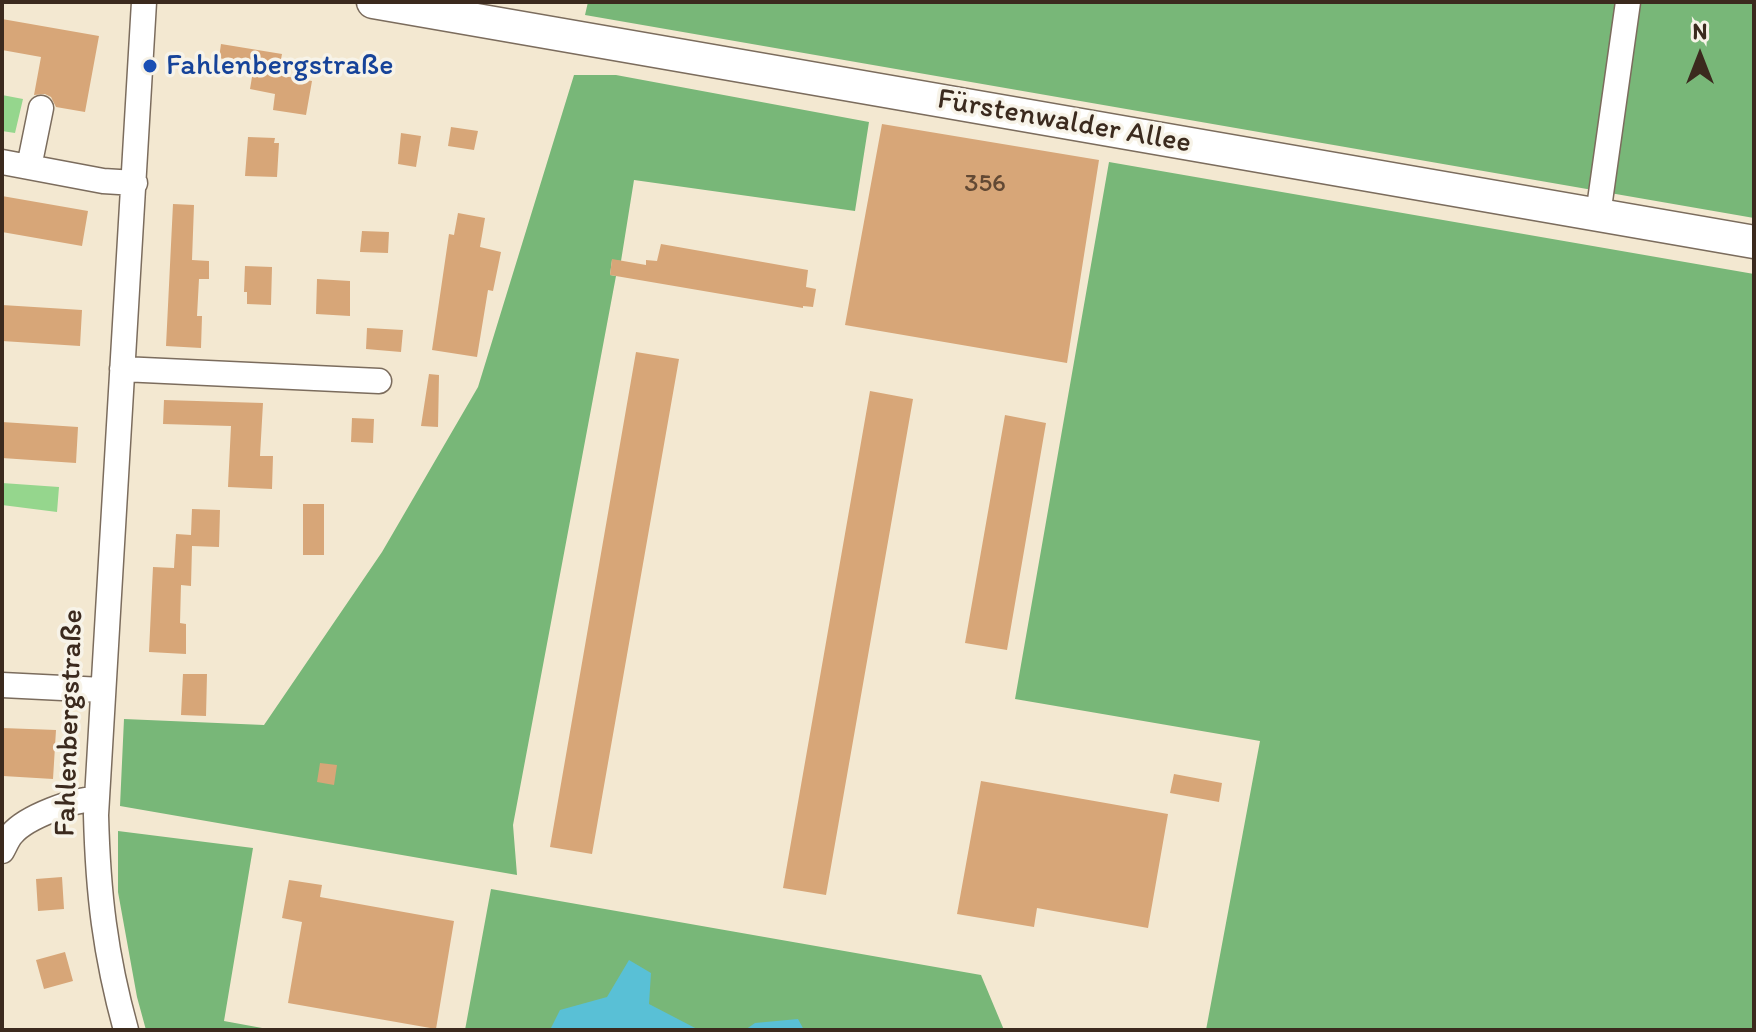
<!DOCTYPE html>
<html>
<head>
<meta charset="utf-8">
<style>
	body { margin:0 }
	#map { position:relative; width:1756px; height:1032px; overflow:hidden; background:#f3e8d1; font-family:Itim,sans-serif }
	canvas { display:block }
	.frame { position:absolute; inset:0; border:4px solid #3b2a1e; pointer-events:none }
	.north { position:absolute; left:1660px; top:16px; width:80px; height:80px; -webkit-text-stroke:6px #f7f3e8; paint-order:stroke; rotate:0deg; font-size:22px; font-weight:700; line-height:32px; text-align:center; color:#3b2a1e }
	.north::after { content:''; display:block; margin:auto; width:28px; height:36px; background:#3b2a1e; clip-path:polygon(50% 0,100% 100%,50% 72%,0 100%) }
</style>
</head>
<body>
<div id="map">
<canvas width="1756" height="1032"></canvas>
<div class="frame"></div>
<div class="north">N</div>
</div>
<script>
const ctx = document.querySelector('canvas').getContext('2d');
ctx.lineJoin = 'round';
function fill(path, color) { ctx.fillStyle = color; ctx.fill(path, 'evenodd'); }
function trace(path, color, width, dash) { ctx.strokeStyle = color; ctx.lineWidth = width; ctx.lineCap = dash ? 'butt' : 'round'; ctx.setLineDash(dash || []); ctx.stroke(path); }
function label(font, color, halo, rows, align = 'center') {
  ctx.font = font + ' Itim,sans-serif'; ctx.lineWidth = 7; ctx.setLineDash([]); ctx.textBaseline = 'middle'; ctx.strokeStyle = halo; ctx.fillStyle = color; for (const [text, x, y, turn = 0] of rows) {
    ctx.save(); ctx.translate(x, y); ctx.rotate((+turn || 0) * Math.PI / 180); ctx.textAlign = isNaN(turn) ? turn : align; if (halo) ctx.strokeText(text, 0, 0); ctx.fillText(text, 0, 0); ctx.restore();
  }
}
const green = new Path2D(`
	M 2,95 L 23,99 L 15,133 L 2,131 Z
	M 2,483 L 59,487 L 57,512 L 2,505 Z`);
const forest = new Path2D(`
	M 588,2 L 1754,2 L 1754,218 L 585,15 Z
	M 574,75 L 616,75 L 869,122 L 855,211 L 634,180 L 621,261 L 612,260 L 610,275 L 616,276 L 513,825 L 517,875 L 120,806 L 124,719 L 264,725 L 382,552 L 478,387 Z
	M 1109,162 L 1754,274 L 1754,1030 L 1206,1030 L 1260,741 L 1015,699 Z
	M 118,831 L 253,848 L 224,1021 L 273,1030 L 146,1030 L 137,997 L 118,892 Z
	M 491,889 L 981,975 L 1004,1030 L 465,1030 Z`);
const water = new Path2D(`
	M 629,960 L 651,973 L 649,1004 L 699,1030 L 550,1030 L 560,1010 L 607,997 Z
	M 798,1019 L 804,1030 L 745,1030 L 755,1023 Z`);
const building = new Path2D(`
	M 2,19 L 99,36 L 85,112 L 56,107 L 51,97 L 45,94 L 34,95 L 41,57 L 2,50 Z
	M 221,44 L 282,54 L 278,75 L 312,81 L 306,115 L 273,110 L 275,94 L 250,89 L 254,65 L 219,58 Z
	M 882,124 L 1099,160 L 1067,363 L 845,325 Z
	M 451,127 L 478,131 L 474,150 L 448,146 Z
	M 401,133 L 421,136 L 416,167 L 398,164 Z
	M 248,137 L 275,138 L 274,143 L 279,143 L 277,177 L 245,176 Z
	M 2,196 L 88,211 L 82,246 L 2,232 Z
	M 173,204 L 194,205 L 192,260 L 209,261 L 209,279 L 199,279 L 197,316 L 202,316 L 201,348 L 166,346 Z
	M 458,213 L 485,218 L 480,247 L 501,252 L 493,291 L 488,290 L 477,357 L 432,350 L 449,234 L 454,235 Z
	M 362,231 L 389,232 L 388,253 L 360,252 Z
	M 661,244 L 808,270 L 806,287 L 816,289 L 813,307 L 803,306 L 803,308 L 610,275 L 612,259 L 646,265 L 646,260 L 657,261 Z
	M 245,266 L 272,267 L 271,305 L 247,304 L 247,292 L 244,292 Z
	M 317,279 L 350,281 L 350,316 L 316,314 Z
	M 2,305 L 82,310 L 80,346 L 2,341 Z
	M 367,328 L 403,330 L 401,352 L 366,349 Z
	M 636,352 L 679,359 L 592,854 L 550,847 Z
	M 429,374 L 439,375 L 438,427 L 421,426 Z
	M 870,391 L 913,399 L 826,895 L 783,888 Z
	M 164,400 L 263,403 L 260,456 L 273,456 L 272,489 L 228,487 L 231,426 L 163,424 Z
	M 1005,415 L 1046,423 L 1007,650 L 965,643 Z
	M 352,418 L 374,419 L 373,443 L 351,442 Z
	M 2,422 L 78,427 L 76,463 L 2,458 Z
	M 303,504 L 324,504 L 324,555 L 303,555 Z
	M 192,509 L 220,510 L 219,547 L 192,546 L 191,586 L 181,585 L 180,623 L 186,624 L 186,654 L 149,652 L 153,567 L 174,568 L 176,534 L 191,535 Z
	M 183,674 L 207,674 L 206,716 L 181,715 Z
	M 2,728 L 56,730 L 53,779 L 3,776 Z
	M 320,763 L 337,765 L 334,785 L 317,782 Z
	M 1174,774 L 1222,783 L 1219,802 L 1170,793 Z
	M 981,781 L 1168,814 L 1148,928 L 1037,908 L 1034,927 L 957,914 Z
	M 62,877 L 64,909 L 38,911 L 36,879 Z
	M 289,880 L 322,885 L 320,897 L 454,921 L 436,1029 L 288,1003 L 302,922 L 282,918 Z
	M 65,952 L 73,981 L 44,989 L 36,960 Z`);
const minor = new Path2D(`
	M 2,162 L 103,181 L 135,183
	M 29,167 L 41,108
	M 1598,215 L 1628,2
	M 122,369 L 379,381
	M 2,685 L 103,690
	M 2,851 C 5,846 8,838 12,834 C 26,817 75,799 96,799
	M 126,1030 C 105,954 98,893 96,815 L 144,2`);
const major = new Path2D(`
	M 373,2 L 1754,242`);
const markers = [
	[150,66,8,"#1a4fb4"]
];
const numberNames = [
	["356",985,184]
];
const transitNames = [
	["Fahlenbergstraße",166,66]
];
const streetNames = [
	["Fürstenwalder Allee",1064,122,10],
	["Fahlenbergstraße",70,723,-88]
];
fill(green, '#95d68d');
fill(forest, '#78b778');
fill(water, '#59c0d6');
fill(building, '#d7a678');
trace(minor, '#7b6c5d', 27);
trace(major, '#7b6c5d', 35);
trace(minor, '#fff', 24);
trace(major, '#fff', 32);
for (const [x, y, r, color] of markers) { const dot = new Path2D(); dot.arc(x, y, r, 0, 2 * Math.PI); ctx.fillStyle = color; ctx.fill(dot); trace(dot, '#f7f3e8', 3); }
label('26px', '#624934', null, numberNames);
label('30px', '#164399', '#f7f3e8', transitNames, 'left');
label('30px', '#3b2a1e', '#f7f3e8', streetNames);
</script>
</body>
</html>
